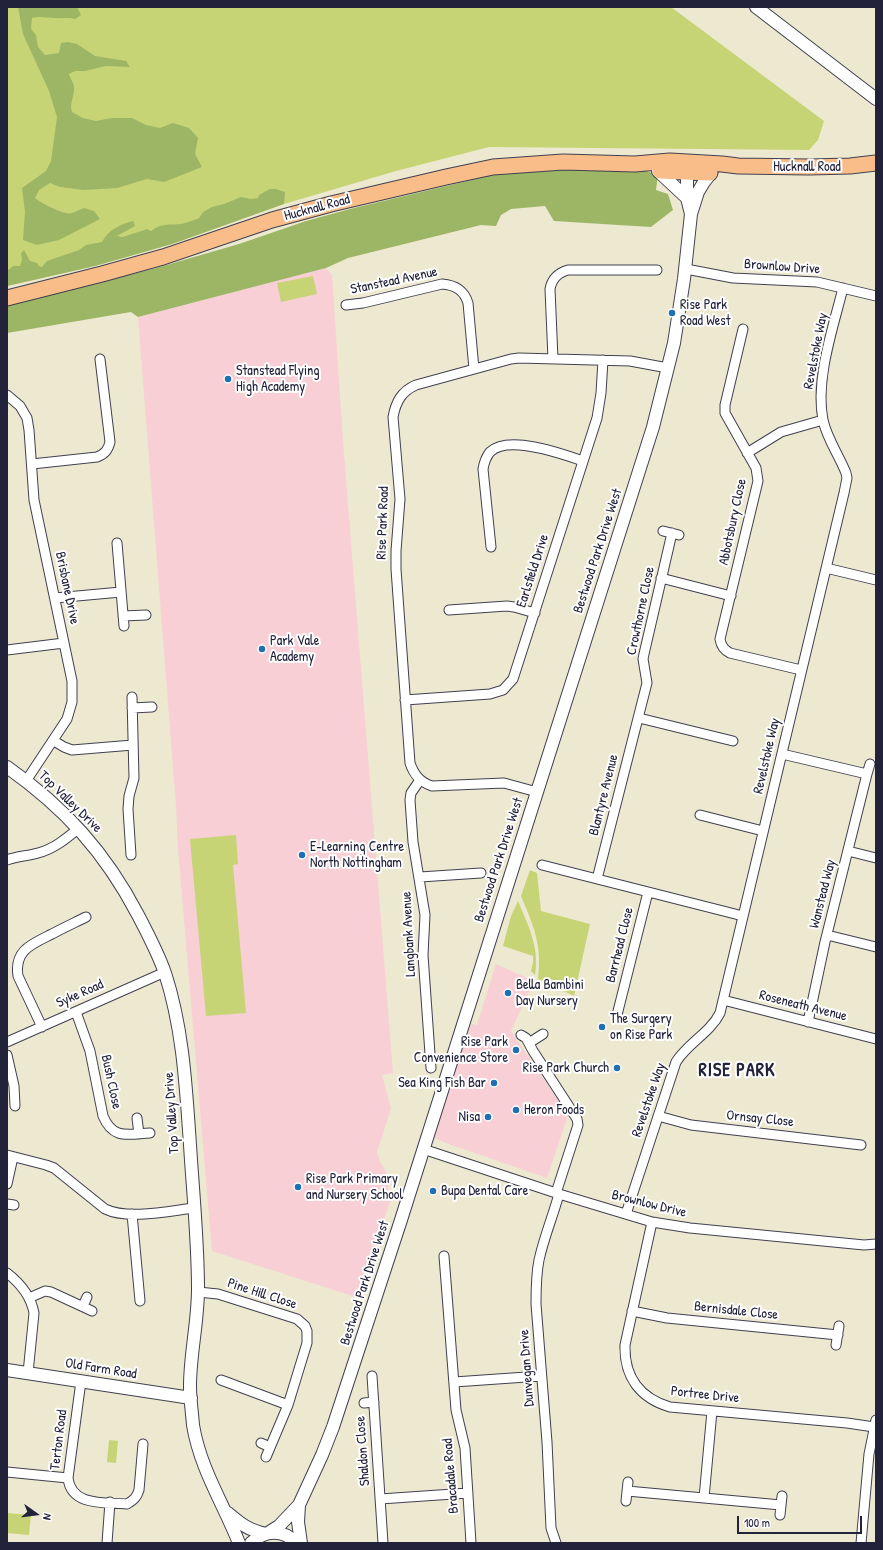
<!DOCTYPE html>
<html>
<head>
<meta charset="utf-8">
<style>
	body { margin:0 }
	#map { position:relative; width:883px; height:1550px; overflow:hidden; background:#ede9d0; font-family:"Patrick Hand",sans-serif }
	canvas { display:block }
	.frame { position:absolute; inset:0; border:8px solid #22223b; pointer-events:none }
	.north { position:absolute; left:16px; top:1494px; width:40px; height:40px; -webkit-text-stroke:3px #fff; paint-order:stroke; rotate:104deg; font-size:11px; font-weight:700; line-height:16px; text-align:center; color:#22223b }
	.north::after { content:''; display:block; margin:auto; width:14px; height:18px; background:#22223b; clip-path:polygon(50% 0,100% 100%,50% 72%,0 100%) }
	.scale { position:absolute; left:737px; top:1516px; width:125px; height:18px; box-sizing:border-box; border:2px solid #22223b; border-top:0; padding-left:5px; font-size:12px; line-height:14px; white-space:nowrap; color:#22223b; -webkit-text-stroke:3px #fff; paint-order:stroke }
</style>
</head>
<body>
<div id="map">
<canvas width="883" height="1550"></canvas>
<div class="frame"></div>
<div class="north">N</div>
<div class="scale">100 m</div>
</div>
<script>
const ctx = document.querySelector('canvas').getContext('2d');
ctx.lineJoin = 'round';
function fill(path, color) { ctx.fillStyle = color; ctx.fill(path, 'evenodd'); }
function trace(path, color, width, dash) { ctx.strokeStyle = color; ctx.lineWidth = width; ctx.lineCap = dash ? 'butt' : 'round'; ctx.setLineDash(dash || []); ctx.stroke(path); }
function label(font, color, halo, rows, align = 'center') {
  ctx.font = font + ' "Patrick Hand",sans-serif'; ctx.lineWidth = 4; ctx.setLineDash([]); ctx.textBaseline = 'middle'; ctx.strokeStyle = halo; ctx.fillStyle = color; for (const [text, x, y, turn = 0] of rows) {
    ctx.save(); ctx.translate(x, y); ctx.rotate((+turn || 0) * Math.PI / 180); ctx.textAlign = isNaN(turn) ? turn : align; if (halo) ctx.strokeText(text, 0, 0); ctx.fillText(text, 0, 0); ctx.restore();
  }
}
const built = new Path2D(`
	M 326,268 L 332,275 L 343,441 L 393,1073 L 382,1075 L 391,1109 L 377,1152 L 380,1161 L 390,1179 L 388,1190 L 393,1192 L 359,1298 L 212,1251 L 178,849 L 176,806 L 138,317 Z
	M 496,964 L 534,981 L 511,1031 L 568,1115 L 547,1178 L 443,1142 L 433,1137 L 471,1024 L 477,1025 Z`);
const green = new Path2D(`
	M 7,7 L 671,7 L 824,121 L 818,140 L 809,150 L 489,147 L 396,171 L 284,204 L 172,244 L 95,266 L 7,286 Z
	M 313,276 L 317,294 L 281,302 L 277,283 Z
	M 236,835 L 238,864 L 233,865 L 246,1013 L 206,1016 L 190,839 Z
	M 530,870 L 537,873 L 541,911 L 590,924 L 574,996 L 538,979 C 542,944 534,927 521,896 Z
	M 518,901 C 528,925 540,948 535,975 L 531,971 L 533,962 L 533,956 L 503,946 L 511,916 Z
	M 109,1440 L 118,1441 L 116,1463 L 107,1462 Z
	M 7,1513 L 31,1515 L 29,1535 L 7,1533 Z`);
const forest = new Path2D(`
	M 18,7 L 77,7 L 81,15 L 75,19 C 68,17 63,19 55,18 C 47,18 41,16 32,18 L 31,29 L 36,35 L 38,47 L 45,55 L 59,53 L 61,43 L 68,42 L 77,44 L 95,56 L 126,61 L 130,67 L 106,66 L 85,71 L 75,71 L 69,74 C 70,78 73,82 74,86 C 75,96 69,103 72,112 L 83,118 L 96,121 L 112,118 L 132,118 L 146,125 L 160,128 L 173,123 L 189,128 L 198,138 L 195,154 L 202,167 L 164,182 L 147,179 L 117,188 L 102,189 L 83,190 L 60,187 L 50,183 L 39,190 L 35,198 C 39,202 59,212 66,213 C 72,215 78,210 84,208 L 94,211 L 100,219 L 59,240 L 37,245 L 23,240 L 25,212 L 22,188 L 46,171 L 51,161 L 57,117 L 49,91 L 23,34 Z
	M 558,168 L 641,170 L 658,174 L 656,190 L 668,194 L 673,210 L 651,227 L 554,221 L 545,206 L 511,209 L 501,215 L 496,226 L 481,225 L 348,258 L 326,268 L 138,317 L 131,312 L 7,333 L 7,306 L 156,268 L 239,244 L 306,221 L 350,209 L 492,175 L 517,171 Z
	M 270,189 L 276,189 L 285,192 L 284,204 L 172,244 L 95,266 L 7,286 L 7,271 L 13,266 L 20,266 L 22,260 L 21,253 L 24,250 L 30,261 L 37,263 L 39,266 L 42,267 L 47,261 L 79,250 L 86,245 L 102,242 C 108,230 121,224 133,221 L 135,226 L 117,236 L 123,237 L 147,229 L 151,231 C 160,223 170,225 181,224 C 187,223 193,220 199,218 L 203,212 L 212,207 L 224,204 L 241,197 L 251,199 L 258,198 L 259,195 Z`);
const minor = new Path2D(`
	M 686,269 L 733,278 L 817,282 L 876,296
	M 346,305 L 363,303 L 442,284 C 455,285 464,290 468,303 L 474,369
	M 743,329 L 725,405 L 725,413 L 756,468 L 758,481 L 720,639 C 721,646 724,650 730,653 L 801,670
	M 553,359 L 550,289 C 552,278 558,273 568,270 L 657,270
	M 7,395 L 20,406 L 27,418 L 29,430 L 34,500 L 72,681 L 72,702 L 67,719 L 26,781
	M 747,453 L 781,432 L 823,420
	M 32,464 L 97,457 C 105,454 108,450 110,442 L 100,359
	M 663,531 L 679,535
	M 117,543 L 124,626
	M 491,547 L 483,469 C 484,463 486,457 490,452 C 508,434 563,454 583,461
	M 826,568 L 876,580
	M 661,578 L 731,596
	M 55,598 L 121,592
	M 449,610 L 507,606 L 514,607 L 535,613
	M 123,616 L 146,615
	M 7,650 L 64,643
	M 405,700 L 490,694 L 503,690 L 513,679 L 597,418 L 601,393 L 603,360
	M 132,708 L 152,707
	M 639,718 L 733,741
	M 54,741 L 64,747 L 72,750 L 133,745
	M 782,754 L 867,774 L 825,942 L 808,1022
	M 867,774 L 870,764
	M 420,780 L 411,793 L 410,800 L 413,842 L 425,915 L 423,955 L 431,1068
	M 537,792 L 504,783 L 432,786 C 420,782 414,775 410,763 L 396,569 L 396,551 L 400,499 L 393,417 C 396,401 402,391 416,385 L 511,359 L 519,358 L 630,361 L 668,368
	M 700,815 L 763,831
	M 848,851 L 876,858
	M 131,855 L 128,809 L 129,796 L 134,778 L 132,697
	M 7,860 C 17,856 28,856 38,853 C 54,849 67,838 79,828
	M 542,865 L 743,916
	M 420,877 L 481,873
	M 597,879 L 647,683 L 643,659 L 644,654 L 672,533
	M 827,935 L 876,947
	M 723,1000 L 876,1039
	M 76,1012 L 90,1051 L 103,1116 C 113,1140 128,1134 150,1133
	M 617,1015 L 648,892
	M 42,1027 L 18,976 C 14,950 32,944 52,934 C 63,928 74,923 86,917
	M 521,1035 L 526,1038 L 533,1051 L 577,1119 L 578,1125 L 556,1193
	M 7,1042 L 165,972
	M 529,1043 L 543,1034
	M 7,1055 L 14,1086 L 15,1106
	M 658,1116 L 691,1125 L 861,1145
	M 137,1118 L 139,1134
	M 423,1149 L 559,1194 L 652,1222 L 690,1228 L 864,1245 L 876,1244
	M 7,1155 L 46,1165 L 54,1168 L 105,1209 C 128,1220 169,1211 194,1208
	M 7,1184 L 13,1157
	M 7,1204 L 14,1205
	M 132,1214 L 140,1301
	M 626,1214 L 676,1062 C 688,1043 710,1033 720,1013 L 844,493 L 847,478 L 846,473 C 839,455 827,439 823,420 C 815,380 833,328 843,288
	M 652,1222 L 625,1345 C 624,1377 640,1398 670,1407 L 847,1423 L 874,1427
	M 444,1256 L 456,1410 L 465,1448 L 471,1543
	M 7,1273 C 20,1283 31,1297 34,1313 L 28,1373
	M 198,1292 L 218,1294 L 297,1319 L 305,1326 L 307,1331 L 307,1343 L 288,1405 L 266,1457
	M 29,1298 L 45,1291 L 51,1292 L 92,1311
	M 83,1306 L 87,1297
	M 632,1311 L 667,1318 L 838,1335
	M 836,1345 L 839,1326
	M 372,1376 L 383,1543
	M 221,1380 L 288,1405
	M 81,1381 L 68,1478 C 71,1507 106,1502 127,1504 C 134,1500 137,1497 139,1490 L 143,1444
	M 454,1382 L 541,1376
	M 364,1403 L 374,1402
	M 261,1443 L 270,1447
	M 7,1472 L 68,1478
	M 627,1491 L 781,1505
	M 704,1498 L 712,1411
	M 380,1499 L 468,1493
	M 626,1501 L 628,1482
	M 780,1515 L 782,1496
	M 107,1543 L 110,1502
	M 556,1543 L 551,1528 L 547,1442 L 536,1304 C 536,1289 536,1275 539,1260 C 544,1237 553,1216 559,1194
	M 861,1543 L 869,1454 L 876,1420`);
const tertiary = new Path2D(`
	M 756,7 L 876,99
	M 687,164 L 687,198 L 691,214
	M 658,171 L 687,198
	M 7,767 C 65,808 105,852 138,915 C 148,934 158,953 165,973 C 183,1028 186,1087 190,1145 C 193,1193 198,1241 198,1289 C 198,1322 190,1354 190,1386 C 190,1399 192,1412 193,1425 C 200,1468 223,1503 239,1543
	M 7,1370 L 191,1398
	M 299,1505 L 298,1522 L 301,1543
	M 228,1513 C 241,1524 248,1530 266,1534
	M 268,1533 L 279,1526 L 299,1505 L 322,1455 L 333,1427 L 400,1223 L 653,427 L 674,343 L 684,279 L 691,214 L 698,192 L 704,182 L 711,173
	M 251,1543 C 265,1530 283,1529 296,1543`);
const primary = new Path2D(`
	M 660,171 L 710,173
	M 7,298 L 102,274 L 163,257 L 272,220 L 331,204 L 446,177 L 493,167 L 563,162 L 635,164 L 670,161 L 722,164 L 738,166 L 809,167 L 850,166 L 876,163`);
const markers = [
	[672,313,4,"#1f6fb2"],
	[228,379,4,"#1f6fb2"],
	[262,649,4,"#1f6fb2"],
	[302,855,4,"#1f6fb2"],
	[508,993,4,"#1f6fb2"],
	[602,1027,4,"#1f6fb2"],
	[516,1050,4,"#1f6fb2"],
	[617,1068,4,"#1f6fb2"],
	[494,1083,4,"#1f6fb2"],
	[516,1110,4,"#1f6fb2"],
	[488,1117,4,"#1f6fb2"],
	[298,1187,4,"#1f6fb2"],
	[433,1191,4,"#1f6fb2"]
];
const streetNames = [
	["Hucknall Road",807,167],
	["Hucknall Road",317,208,-15],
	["Brownlow Drive",782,267,4],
	["Stanstead Avenue",394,281,-12],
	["Revelstoke Way",816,351,-79],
	["Abbotsbury Close",733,522,-78],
	["Rise Park Road",383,523,-88],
	["Bestwood Park Drive West",598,551,-72],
	["Earlsfield Drive",533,571,-72],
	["Brisbane Drive",67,588,78],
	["Crowthorne Close",641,611,-78],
	["Revelstoke Way",767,756,-77],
	["Blantyre Avenue",604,795,-76],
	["Top Valley Drive",70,802,44],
	["Bestwood Park Drive West",499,860,-72],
	["Wanstead Way",823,894,-76],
	["Langbank Avenue",409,934,-93],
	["Barrhead Close",620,945,-76],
	["Syke Road",80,994,-24],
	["Roseneath Avenue",803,1006,14],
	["Bush Close",111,1082,78],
	["Revelstoke Way",649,1100,-71],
	["Top Valley Drive",172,1113,-94],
	["Ornsay Close",760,1119,6],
	["Brownlow Drive",649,1204,14],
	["Bestwood Park Drive West",365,1283,-72],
	["Pine Hill Close",262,1294,18],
	["Bernisdale Close",736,1311,6],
	["Dunvegan Drive",527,1368,-94],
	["Old Farm Road",101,1369,9],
	["Portree Drive",705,1395,6],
	["Terton Road",59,1440,-83],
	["Shaldon Close",363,1451,-94],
	["Bracadale Road",451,1476,-95]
];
const poiNames = [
	["Rise Park",680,305],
	["Road West",680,321],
	["Stanstead Flying",236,371],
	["High Academy",236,387],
	["Park Vale",270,641],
	["Academy",270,657],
	["E-Learning Centre",310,847],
	["North Nottingham",310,863],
	["Bella Bambini",516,985],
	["Day Nursery",516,1001],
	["The Surgery",610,1019],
	["on Rise Park",610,1035],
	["Rise Park",508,1042,"right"],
	["Convenience Store",508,1058,"right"],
	["Rise Park Church",609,1068,"right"],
	["Sea King Fish Bar",486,1083,"right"],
	["Heron Foods",524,1110],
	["Nisa",480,1117,"right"],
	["Rise Park Primary",306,1179],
	["and Nursery School",306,1195],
	["Bupa Dental Care",441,1191]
];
const districtNames = [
	["RISE PARK",737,1071]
];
fill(built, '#f7cfd4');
fill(green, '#c7d475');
fill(forest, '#9db666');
trace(minor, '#404051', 11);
trace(tertiary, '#404051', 14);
trace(primary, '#404051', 17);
trace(minor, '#fff', 9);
trace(tertiary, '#fff', 12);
trace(primary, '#f8bd89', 15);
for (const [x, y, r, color] of markers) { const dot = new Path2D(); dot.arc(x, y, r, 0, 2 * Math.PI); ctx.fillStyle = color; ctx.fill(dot); trace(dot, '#fff', 1.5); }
label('14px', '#22223b', '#fff', streetNames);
label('14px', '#22223b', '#fff', poiNames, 'left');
ctx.letterSpacing = '1px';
label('bold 18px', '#22223b', '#fff', districtNames);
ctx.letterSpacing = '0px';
</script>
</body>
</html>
